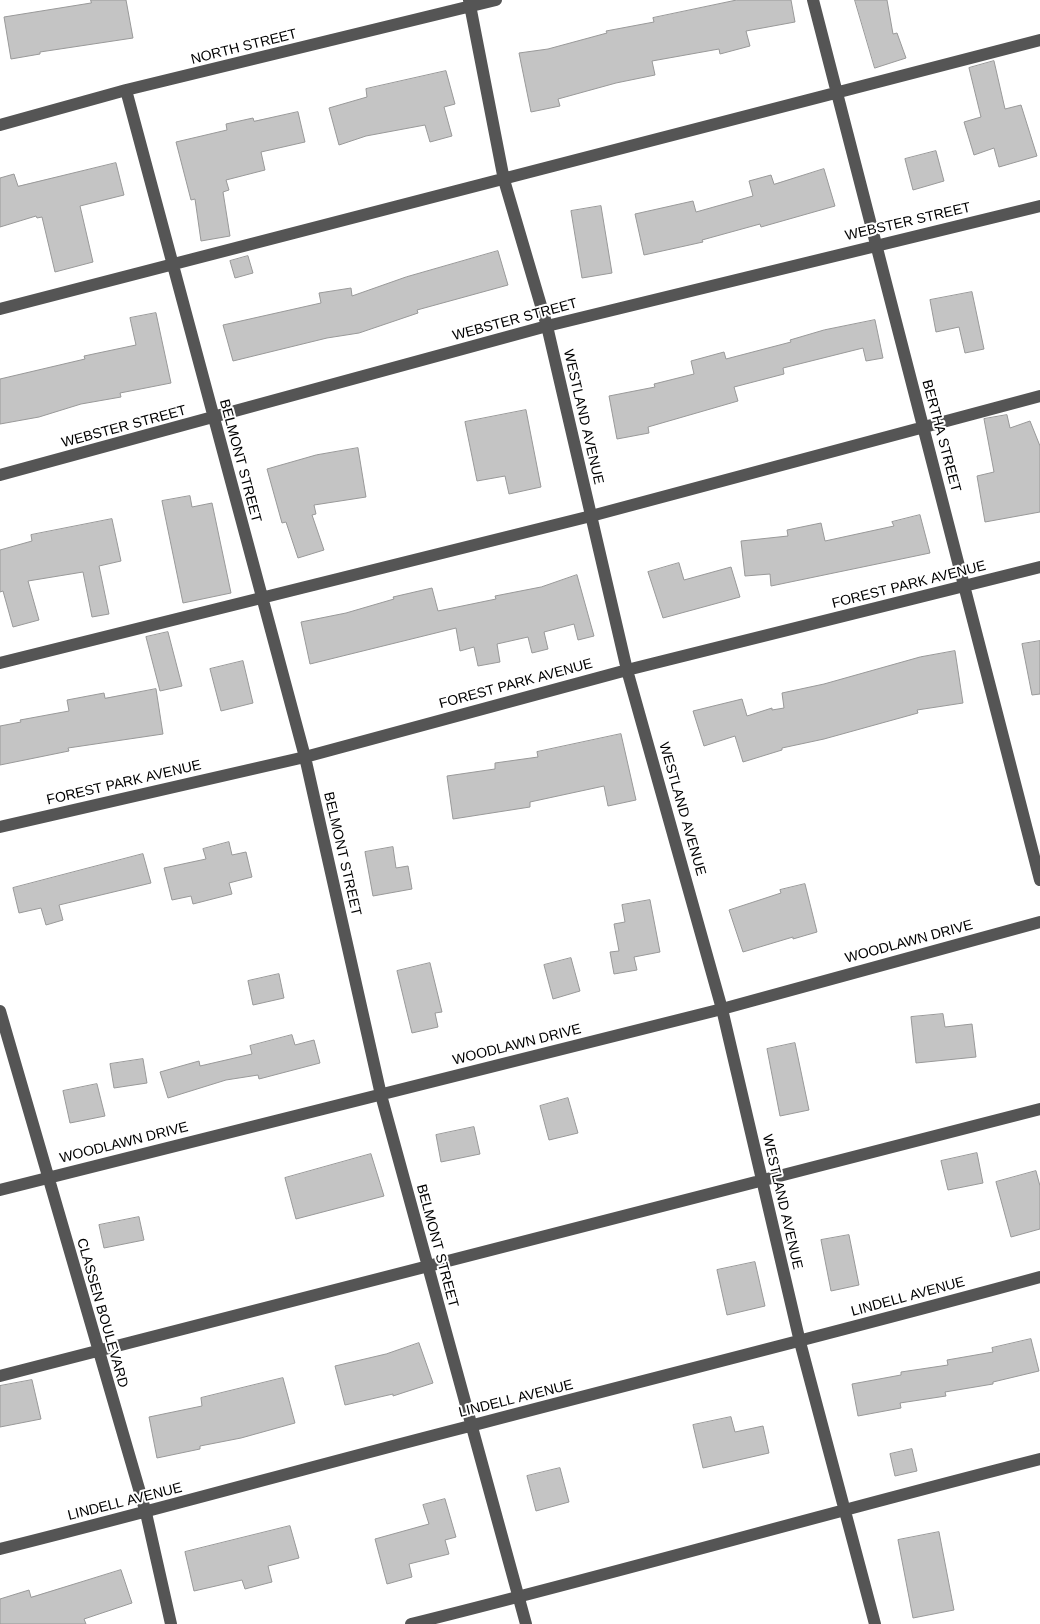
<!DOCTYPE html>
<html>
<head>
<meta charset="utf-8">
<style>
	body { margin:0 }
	canvas { display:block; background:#fff }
</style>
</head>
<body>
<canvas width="1040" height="1624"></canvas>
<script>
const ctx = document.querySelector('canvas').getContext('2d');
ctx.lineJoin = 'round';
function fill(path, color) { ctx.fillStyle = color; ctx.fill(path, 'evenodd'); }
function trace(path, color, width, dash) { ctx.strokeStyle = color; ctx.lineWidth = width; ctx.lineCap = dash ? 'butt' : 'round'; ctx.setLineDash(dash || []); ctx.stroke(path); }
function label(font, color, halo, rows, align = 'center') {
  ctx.font = font + ' Arial,sans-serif'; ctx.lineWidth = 4; ctx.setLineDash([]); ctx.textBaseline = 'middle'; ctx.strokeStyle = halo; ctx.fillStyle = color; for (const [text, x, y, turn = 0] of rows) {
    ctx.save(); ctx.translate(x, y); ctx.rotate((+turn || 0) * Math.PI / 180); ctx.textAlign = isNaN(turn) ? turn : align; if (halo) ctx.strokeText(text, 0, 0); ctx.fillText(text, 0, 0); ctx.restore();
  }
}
const building = new Path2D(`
	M 91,0 L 126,0 L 133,38 L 40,52 L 40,54 L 11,59 L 4,17 L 91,3 Z
	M 737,0 L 791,0 L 795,22 L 746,31 L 750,46 L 720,54 L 719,49 L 652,61 L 655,75 L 616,83 L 558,99 L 560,106 L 531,112 L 519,53 L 548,49 L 607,33 L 606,31 L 654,22 L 653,18 Z
	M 855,0 L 887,0 L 893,34 L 897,33 L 906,58 L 875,68 Z
	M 994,61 L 1005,109 L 1021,105 L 1037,156 L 999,167 L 994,148 L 974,155 L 964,122 L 981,117 L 969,68 Z
	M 446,71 L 455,104 L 444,107 L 452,136 L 430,142 L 425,125 L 366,136 L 339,145 L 329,108 L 367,97 L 366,89 Z
	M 298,112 L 305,142 L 261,152 L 265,170 L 226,180 L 229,190 L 223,192 L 230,236 L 201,241 L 195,199 L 191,200 L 176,142 L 227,130 L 226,124 L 253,118 L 254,121 Z
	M 936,151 L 944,181 L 913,190 L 905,159 Z
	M 116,163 L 124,195 L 80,206 L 93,262 L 55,272 L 42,217 L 37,218 L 36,216 L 0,227 L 0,178 L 14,174 L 18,186 Z
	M 824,169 L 835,206 L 761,227 L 760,224 L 702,240 L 703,242 L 644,255 L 635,214 L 693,201 L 696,212 L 753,196 L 749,181 L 771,175 L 774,184 Z
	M 601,206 L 612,273 L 582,278 L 571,211 Z
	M 498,251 L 508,285 L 417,310 L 418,313 L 359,333 L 327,338 L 233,361 L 223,325 L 321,303 L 319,293 L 351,288 L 352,296 L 406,277 Z
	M 248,256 L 253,273 L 235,278 L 230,261 Z
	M 972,292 L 984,349 L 965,353 L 959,327 L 936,332 L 930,300 Z
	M 156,313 L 171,383 L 120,393 L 121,397 L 81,404 L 39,417 L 0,424 L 0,379 L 85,359 L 84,356 L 136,345 L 130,318 Z
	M 875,320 L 883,358 L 866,361 L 863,348 L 783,368 L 784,374 L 734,387 L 738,401 L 648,427 L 649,433 L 617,439 L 609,396 L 655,387 L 654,384 L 694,374 L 691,361 L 724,352 L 726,359 L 791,342 L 790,340 L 824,330 Z
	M 526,410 L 541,487 L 509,494 L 505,476 L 477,481 L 465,422 Z
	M 1007,415 L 1010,428 L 1030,421 L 1040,446 L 1040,512 L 985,522 L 977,476 L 994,472 L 984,419 Z
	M 358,448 L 366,497 L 314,505 L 316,514 L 312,515 L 324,550 L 298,558 L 286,522 L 282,523 L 267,469 L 316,455 Z
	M 190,496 L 192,507 L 212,503 L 231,593 L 183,603 L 162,501 Z
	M 920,515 L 930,553 L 771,586 L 770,574 L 745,576 L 741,541 L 788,536 L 787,530 L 821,523 L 825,541 L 894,526 L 892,522 Z
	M 112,519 L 121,561 L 99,566 L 109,614 L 92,617 L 83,572 L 28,581 L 39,620 L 13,627 L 3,591 L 0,592 L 0,550 L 32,541 L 31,535 Z
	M 679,563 L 684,580 L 731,567 L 740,597 L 663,618 L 648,572 Z
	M 577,575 L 594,636 L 578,640 L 574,624 L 544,632 L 548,649 L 532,653 L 528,637 L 497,644 L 500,662 L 478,666 L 474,647 L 460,651 L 456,628 L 310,664 L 301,622 L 346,613 L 394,599 L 393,597 L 432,588 L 438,611 L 496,599 L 495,596 L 541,587 Z
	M 168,632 L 182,686 L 160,691 L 146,637 Z
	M 1040,641 L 1040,694 L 1032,695 L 1022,644 Z
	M 955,651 L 963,703 L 917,710 L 918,713 L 824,739 L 782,748 L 782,750 L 743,762 L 735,736 L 704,746 L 693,711 L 742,699 L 747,716 L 772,708 L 772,710 L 784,708 L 782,693 L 824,684 L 920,657 Z
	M 243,661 L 253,703 L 221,711 L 210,669 Z
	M 156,689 L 163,734 L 68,748 L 69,751 L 0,765 L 0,726 L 21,722 L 20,720 L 69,711 L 67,700 L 104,693 L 105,698 Z
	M 621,734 L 636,800 L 608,806 L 604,786 L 530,802 L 530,807 L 453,819 L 447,776 L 495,769 L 495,763 L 538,757 L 537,752 Z
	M 229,842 L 232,855 L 246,852 L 252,877 L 229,883 L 232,894 L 193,904 L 191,896 L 172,900 L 164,868 L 206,859 L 203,849 Z
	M 393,847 L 396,868 L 408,866 L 412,889 L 373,896 L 365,852 Z
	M 143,854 L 151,883 L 59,905 L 63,920 L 46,925 L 41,908 L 19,913 L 13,888 Z
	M 805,884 L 817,932 L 793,939 L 793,937 L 743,952 L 729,910 L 781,893 L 780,890 Z
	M 650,900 L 660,952 L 634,957 L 637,970 L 614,974 L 610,952 L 619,951 L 614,924 L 625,922 L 622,905 Z
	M 571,958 L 580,991 L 553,999 L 544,965 Z
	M 430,963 L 442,1012 L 435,1013 L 438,1027 L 412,1033 L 397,971 Z
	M 279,974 L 284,998 L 253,1005 L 248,981 Z
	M 943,1014 L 945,1027 L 972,1024 L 976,1057 L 916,1063 L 911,1017 Z
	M 292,1035 L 295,1045 L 314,1040 L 320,1063 L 259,1079 L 258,1075 L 226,1080 L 168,1098 L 160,1072 L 199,1061 L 200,1066 L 252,1054 L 250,1046 Z
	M 795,1043 L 809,1110 L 780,1116 L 767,1049 Z
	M 143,1059 L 147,1083 L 114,1088 L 110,1064 Z
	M 97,1084 L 105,1116 L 70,1123 L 63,1091 Z
	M 568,1098 L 578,1133 L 549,1140 L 540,1106 Z
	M 474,1127 L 480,1154 L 441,1162 L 436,1135 Z
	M 977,1153 L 983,1183 L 948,1190 L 941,1161 Z
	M 371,1154 L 384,1196 L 296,1219 L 285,1178 Z
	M 1036,1171 L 1040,1186 L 1040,1229 L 1011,1237 L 996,1182 Z
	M 139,1217 L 144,1240 L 104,1248 L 99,1225 Z
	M 849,1235 L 859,1285 L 831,1291 L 821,1240 Z
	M 755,1262 L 765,1306 L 727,1315 L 717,1270 Z
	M 1031,1339 L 1039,1371 L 993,1382 L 993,1384 L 945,1392 L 946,1396 L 900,1403 L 901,1408 L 858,1416 L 852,1384 L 901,1375 L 901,1372 L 948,1365 L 947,1360 L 993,1352 L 992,1348 Z
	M 419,1343 L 433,1383 L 393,1396 L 393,1394 L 345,1405 L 335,1366 L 386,1354 Z
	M 283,1378 L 295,1423 L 241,1438 L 200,1446 L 200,1449 L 157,1458 L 149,1417 L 202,1406 L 201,1398 Z
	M 32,1380 L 41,1419 L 0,1427 L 0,1386 Z
	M 731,1417 L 735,1432 L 763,1426 L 769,1453 L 703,1468 L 693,1425 Z
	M 912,1449 L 917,1471 L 895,1476 L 890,1454 Z
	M 560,1468 L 569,1502 L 536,1511 L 527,1476 Z
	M 445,1499 L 456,1537 L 445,1540 L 449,1554 L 409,1564 L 412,1577 L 387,1584 L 375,1539 L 429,1524 L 423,1505 Z
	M 290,1526 L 299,1558 L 268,1566 L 272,1582 L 245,1589 L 242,1580 L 194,1591 L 185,1552 Z
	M 939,1532 L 954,1610 L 913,1618 L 898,1540 Z
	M 121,1570 L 132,1603 L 84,1619 L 86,1624 L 0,1624 L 0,1599 L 29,1590 L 31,1597 Z`);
const minor = new Path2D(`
	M 469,0 L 504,180 L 547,326 L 627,670 L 722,1009 L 800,1342 L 875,1624
	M 813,0 L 1040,880
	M 126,90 L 305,757 L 381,1095 L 526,1624
	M 0,125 L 126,90 L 496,0
	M 0,309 L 1040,40
	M 0,475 L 547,326 L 1040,206
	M 0,663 L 591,516 L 1040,396
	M 0,827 L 305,757 L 627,670 L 1040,567
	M 0,1011 L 146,1513 L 171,1624
	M 0,1190 L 722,1009 L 1040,922
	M 0,1376 L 1040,1109
	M 0,1549 C 157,1510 313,1466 470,1426 C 660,1376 850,1329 1040,1277
	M 411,1624 C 621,1572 830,1512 1040,1459`);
const streetNames = [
	["NORTH STREET",244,47,-14],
	["WEBSTER STREET",908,222,-13],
	["WEBSTER STREET",515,320,-15],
	["WESTLAND AVENUE",583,417,77],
	["WEBSTER STREET",124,427,-15],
	["BERTHA STREET",941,436,75],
	["BELMONT STREET",240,461,75],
	["FOREST PARK AVENUE",909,585,-14],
	["FOREST PARK AVENUE",516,684,-15],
	["FOREST PARK AVENUE",124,783,-13],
	["WESTLAND AVENUE",682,809,74],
	["BELMONT STREET",342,854,77],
	["WOODLAWN DRIVE",909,942,-15],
	["WOODLAWN DRIVE",517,1045,-14],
	["WOODLAWN DRIVE",124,1143,-14],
	["WESTLAND AVENUE",782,1202,77],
	["BELMONT STREET",437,1246,75],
	["LINDELL AVENUE",908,1297,-15],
	["CLASSEN BOULEVARD",102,1313,74],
	["LINDELL AVENUE",516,1399,-14],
	["LINDELL AVENUE",125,1502,-14]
];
fill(building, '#c4c4c4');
trace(building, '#999', 1);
trace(minor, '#555', 12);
label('14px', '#000', '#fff', streetNames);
</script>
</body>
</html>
